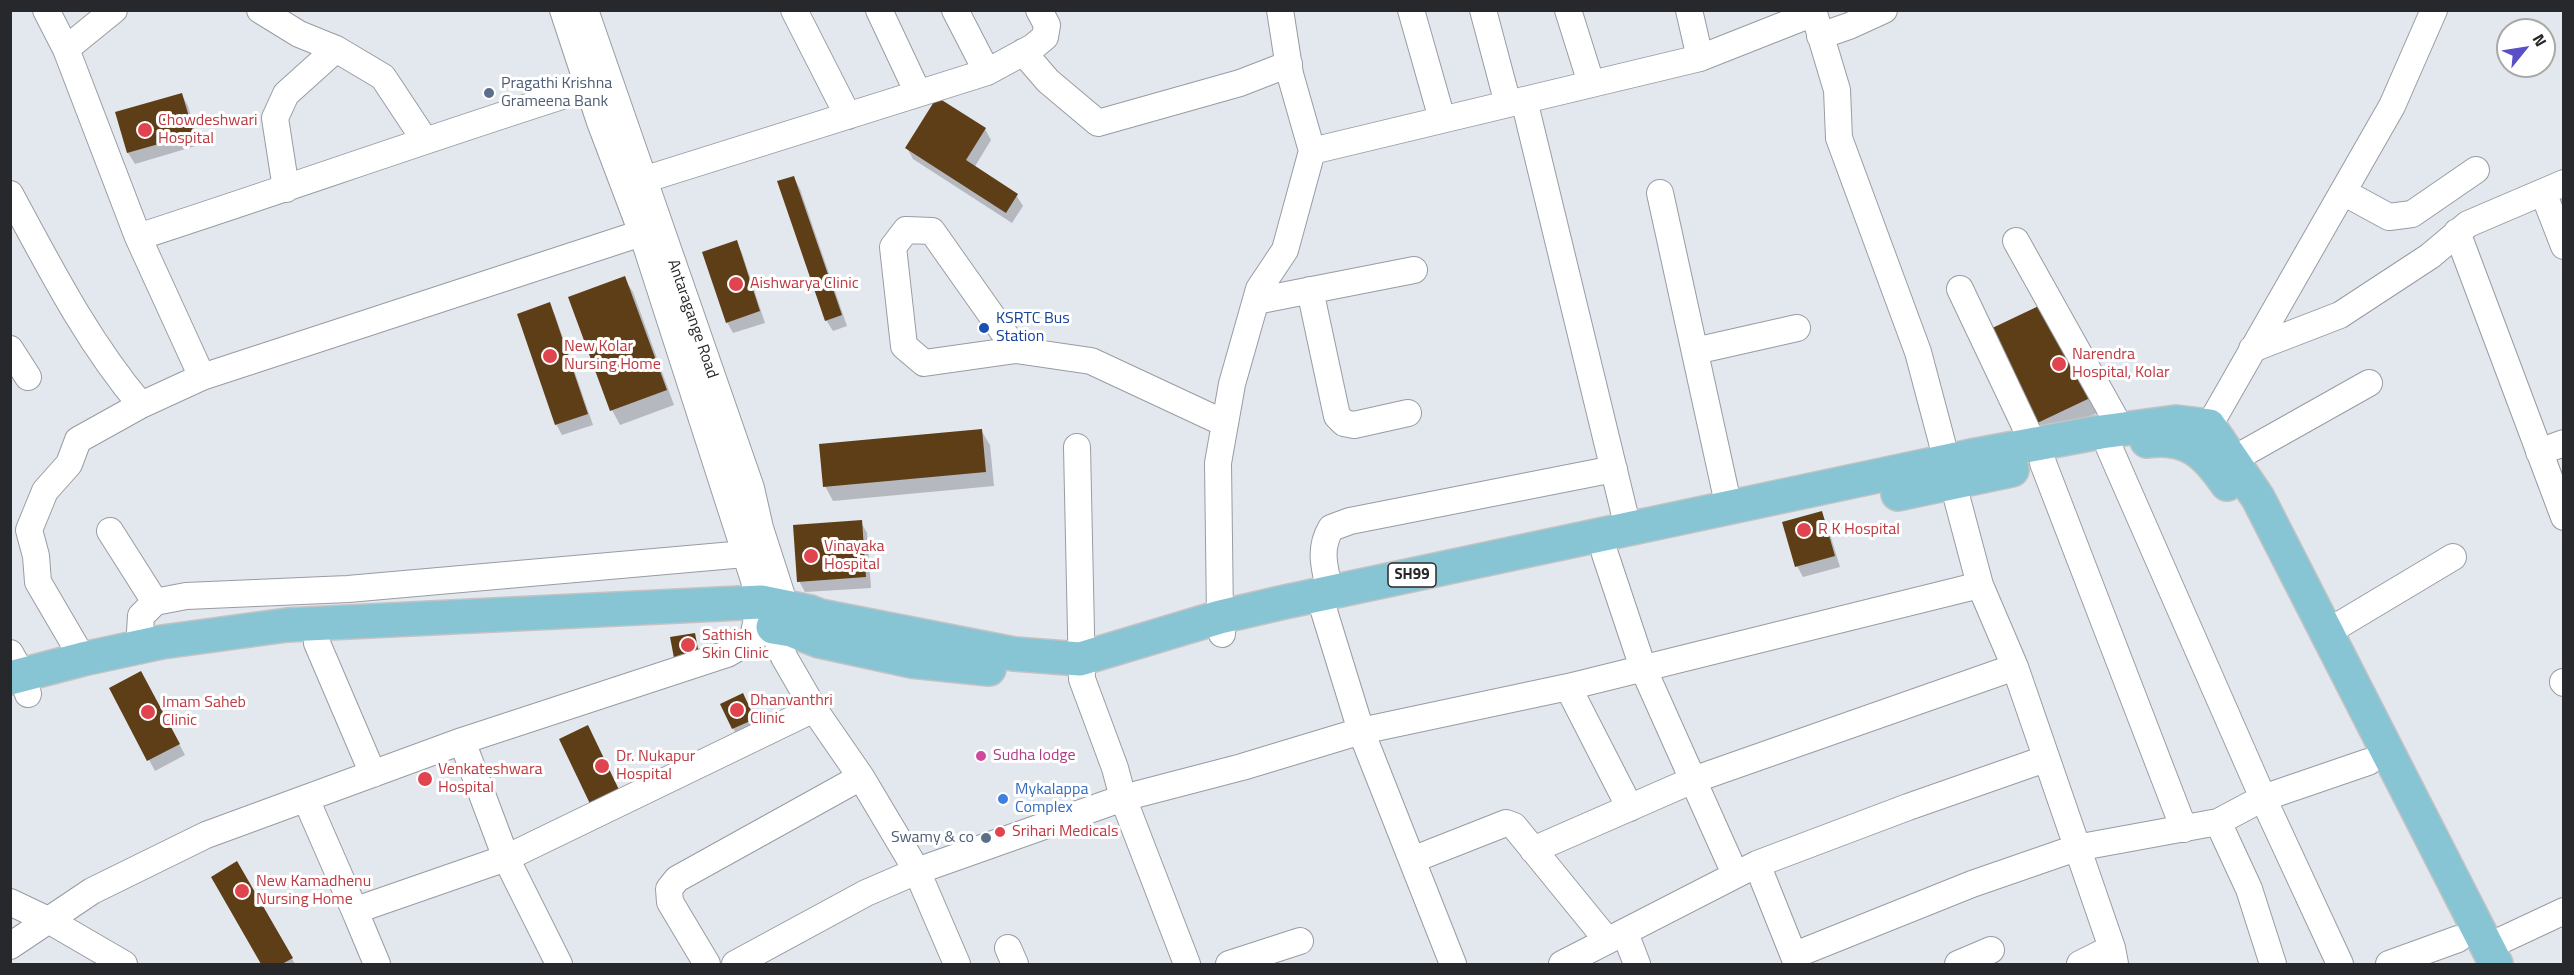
<!DOCTYPE html>
<html>
<head>
<meta charset="utf-8">
<style>
	body { margin:0 }
	#map { position:relative; width:2574px; height:975px; overflow:hidden; background:#e3e7ee; font-family:"Titillium Web",sans-serif }
	canvas { display:block }
	.frame { position:absolute; inset:0; border:12px solid #27282b; pointer-events:none }
	.north { position:absolute; left:2496px; top:18px; width:60px; height:60px; box-sizing:border-box; background:#fff; border:2px solid #a9a9aa; border-radius:50%; rotate:60deg; font-size:16px; font-weight:700; line-height:24px; text-align:center; color:#27282b }
	.north::after { content:''; display:block; margin:auto; width:21px; height:27px; background:#5950c8; clip-path:polygon(50% 0,100% 100%,50% 72%,0 100%) }
</style>
</head>
<body>
<div id="map">
<canvas width="2574" height="975"></canvas>
<div class="frame"></div>
<div class="north">N</div>
</div>
<script>
const ctx = document.querySelector('canvas').getContext('2d');
ctx.lineJoin = 'round';
function fill(path, color) { ctx.fillStyle = color; ctx.fill(path, 'evenodd'); }
function trace(path, color, width, dash) { ctx.strokeStyle = color; ctx.lineWidth = width; ctx.lineCap = dash ? 'butt' : 'round'; ctx.setLineDash(dash || []); ctx.stroke(path); }
function label(font, color, halo, rows, align = 'center') {
  ctx.font = font + ' "Titillium Web",sans-serif'; ctx.lineWidth = 6; ctx.setLineDash([]); ctx.textBaseline = 'middle'; ctx.strokeStyle = halo; ctx.fillStyle = color; for (const [text, x, y, turn = 0] of rows) {
    ctx.save(); ctx.translate(x, y); ctx.rotate((+turn || 0) * Math.PI / 180); ctx.textAlign = isNaN(turn) ? turn : align; if (halo) ctx.strokeText(text, 0, 0); ctx.fillText(text, 0, 0); ctx.restore();
  }
}
const shadow = new Path2D(`
	M 182,95 L 188,106 L 199,145 L 135,164 L 128,153 L 117,113 Z
	M 985,129 L 991,140 L 974,168 L 1016,195 L 1023,206 L 1012,223 L 913,159 L 907,148 Z
	M 794,178 L 800,189 L 847,326 L 833,331 L 826,320 Z
	M 736,242 L 742,253 L 765,323 L 733,333 L 727,322 Z
	M 624,278 L 633,292 L 674,405 L 620,425 L 612,410 Z
	M 549,304 L 555,315 L 593,425 L 562,435 L 556,424 Z
	M 2053,319 L 2097,413 L 2040,440 L 1988,332 Z
	M 981,430 L 990,445 L 994,486 L 833,501 L 825,486 Z
	M 1821,513 L 1827,524 L 1840,567 L 1803,577 L 1797,566 Z
	M 861,522 L 867,533 L 871,588 L 805,592 L 799,581 Z
	M 147,683 L 185,755 L 155,771 L 111,689 Z
	M 747,702 L 758,726 L 737,736 L 722,705 Z
	M 237,863 L 295,964 L 263,964 L 213,877 Z`);
const building = new Path2D(`
	M 182,93 L 194,134 L 127,153 L 115,112 Z
	M 937,97 L 986,128 L 966,160 L 1018,194 L 1006,213 L 905,148 Z
	M 794,176 L 842,315 L 825,321 L 777,181 Z
	M 737,240 L 760,311 L 726,323 L 702,252 Z
	M 625,276 L 667,390 L 610,411 L 568,297 Z
	M 550,302 L 588,414 L 555,425 L 517,314 Z
	M 2045,303 L 2090,398 L 2031,426 L 1986,331 Z
	M 982,429 L 986,472 L 823,487 L 819,444 Z
	M 1822,511 L 1835,556 L 1795,567 L 1782,522 Z
	M 862,520 L 866,577 L 797,582 L 793,525 Z
	M 695,633 L 699,654 L 674,658 L 670,637 Z
	M 141,671 L 180,744 L 147,761 L 109,688 Z
	M 743,693 L 755,719 L 732,729 L 720,704 Z
	M 588,725 L 622,796 L 593,810 L 559,739 Z
	M 237,861 L 293,958 L 282,964 L 261,964 L 211,877 Z`);
const minor = new Path2D(`
	M 46,10 L 66,49 L 138,237 L 202,377
	M 260,10 L 299,34 L 336,49 L 383,77 L 424,139
	M 563,10 L 600,122 L 642,233 L 761,602 L 784,657 L 814,709 L 861,777 L 917,871 L 957,964
	M 585,10 L 751,488 L 760,528 L 790,621
	M 794,10 L 848,116
	M 879,10 L 918,93
	M 955,10 L 987,72
	M 1411,10 L 1442,119
	M 1483,10 L 1508,104
	M 1568,10 L 1591,83
	M 1689,10 L 1700,58
	M 1813,10 L 1837,90 L 1839,138 L 1918,352 L 1980,585 L 2015,667 L 2112,948 L 2115,964
	M 1820,36 L 1849,26 L 1884,10
	M 66,49 L 114,10
	M 1023,52 L 1048,81 L 1098,123 L 1240,83 L 1289,64
	M 1524,100 L 1628,528
	M 1312,151 L 1700,58 L 1814,13
	M 643,180 L 987,72 L 1033,47 L 1045,37 L 1047,25 L 1039,10
	M 286,189 L 275,118 L 286,94 L 336,49
	M 2343,192 L 2389,217 L 2412,214 L 2476,170
	M 2543,192 L 2564,246
	M 1660,193 L 1729,508
	M 10,194 C 50,268 87,341 141,405
	M 2457,232 L 2564,517
	M 138,237 C 289,188 438,135 590,87
	M 2016,241 L 2121,429
	M 1960,289 L 2034,445
	M 1310,290 L 1337,416 L 1344,423 L 1354,425 L 1408,413
	M 1256,301 L 1414,270
	M 10,349 L 28,377
	M 2252,349 L 2340,315 L 2430,256 L 2468,224 L 2564,183
	M 1016,350 L 932,231 L 906,230 L 893,247 L 904,346 L 924,363 L 1016,350 L 1091,361 L 1224,423
	M 1695,351 L 1797,328
	M 2209,426 L 2392,106 L 2434,10
	M 1077,447 L 1082,679 L 1115,768 L 1123,798 L 1187,964
	M 2109,447 L 2263,798 L 2340,964
	M 2539,452 L 2564,443
	M 2232,460 L 2369,383
	M 2043,463 L 2184,829
	M 110,531 L 155,602
	M 1605,554 L 1643,668 L 1735,874
	M 1330,592 C 1325,569 1318,550 1331,528 L 1350,521 L 1614,469
	M 1324,611 L 1361,731 L 1453,964
	M 2326,633 L 2453,557
	M 1222,634 L 1220,617 L 1218,463 L 1232,384 L 1259,289 L 1285,250 L 1312,151 L 1290,74 L 1280,10
	M 317,643 L 373,774
	M 139,647 L 141,616 L 155,602 L 186,596 L 348,589 L 745,554
	M 10,653 L 23,676 L 28,694
	M 83,659 L 38,582 L 36,556 L 29,530 L 45,491 L 69,464 L 78,440 L 141,405 L 202,377 L 660,227
	M 2563,682 L 2564,683
	M 1568,687 L 1630,808
	M 462,741 L 506,858 L 559,964
	M 306,799 L 357,916
	M 2218,822 L 2249,889 L 2273,964
	M 1533,850 L 1693,780 L 2015,667
	M 1412,860 L 1506,823 L 1514,826 L 1607,940
	M 1757,864 L 1797,964
	M 10,902 L 50,921 L 124,964
	M 1625,933 L 1637,964
	M 10,946 L 92,891 L 206,835 L 462,741 L 727,654 L 741,646 L 752,643 L 756,623
	M 2487,947 L 2564,911
	M 1008,948 L 1015,964
	M 1795,955 L 1972,884 L 2076,848 L 2218,822 L 2263,798 L 2368,762
	M 377,964 L 357,916 L 362,908 L 506,858 L 814,709
	M 707,964 L 670,902 L 669,889 L 677,879 L 861,777
	M 735,964 L 866,893 L 917,871 L 1123,798 L 1242,767 L 1361,731 L 1568,687 L 1980,585
	M 1229,964 L 1300,941
	M 1562,964 L 1757,864 L 1908,807 L 2045,759
	M 1958,964 L 1991,950
	M 2080,964 L 2112,948
	M 2389,964 L 2458,939`);
const major = new Path2D(`
	M 2147,441 C 2187,435 2206,453 2227,484
	M 1898,494 L 2012,470
	M 773,627 L 791,630 L 819,641 L 911,661 L 989,669
	M 10,678 L 83,659 L 162,642 L 287,625 L 761,602 L 810,612 L 820,616 L 1014,654 L 1080,659 L 1220,617 L 1280,603 L 1971,456 L 2101,432 L 2176,422 L 2209,426 L 2258,498 L 2496,964`);
const markers = [
	[489,93,6,"#5c6f8a"],
	[145,130,8,"#e0444e"],
	[736,284,8,"#e0444e"],
	[984,328,6,"#1a4fb4"],
	[550,356,8,"#e0444e"],
	[2059,364,8,"#e0444e"],
	[1804,530,8,"#e0444e"],
	[811,556,8,"#e0444e"],
	[688,645,8,"#e0444e"],
	[737,710,8,"#e0444e"],
	[148,712,8,"#e0444e"],
	[981,756,6,"#d1479c"],
	[602,766,8,"#e0444e"],
	[425,779,8,"#e0444e"],
	[1003,799,6,"#3f7fe0"],
	[1000,832,6,"#e0444e"],
	[986,838,6,"#5c6f8a"],
	[242,891,8,"#e0444e"]
];
const shields = [
	[1412,575,48]
];
const shieldNames = [
	["SH99",1412,575]
];
const serviceNames = [
	["Pragathi Krishna",501,84],
	["Grameena Bank",501,102],
	["Swamy & co",974,838,"right"]
];
const healthNames = [
	["Chowdeshwari",158,121],
	["Hospital",158,139],
	["Aishwarya Clinic",750,284],
	["New Kolar",564,347],
	["Nursing Home",564,365],
	["Narendra",2072,355],
	["Hospital, Kolar",2072,373],
	["R K Hospital",1818,530],
	["Vinayaka",824,547],
	["Hospital",824,565],
	["Sathish",702,636],
	["Skin Clinic",702,654],
	["Dhanvanthri",750,701],
	["Clinic",750,719],
	["Imam Saheb",162,703],
	["Clinic",162,721],
	["Dr. Nukapur",616,757],
	["Hospital",616,775],
	["Venkateshwara",438,770],
	["Hospital",438,788],
	["Srihari Medicals",1012,832],
	["New Kamadhenu",256,882],
	["Nursing Home",256,900]
];
const streetNames = [
	["Antaragange Road",692,319,71]
];
const transitNames = [
	["KSRTC Bus",996,319],
	["Station",996,337]
];
const hotelNames = [
	["Sudha lodge",993,756]
];
const shopNames = [
	["Mykalappa",1015,790],
	["Complex",1015,808]
];
fill(shadow, '#0003');
fill(building, '#5e3e16');
trace(minor, '#989ca3', 28);
trace(major, '#c3c3c4', 36);
trace(minor, '#fff', 26);
trace(major, '#87c5d4', 33);
for (const [x, y, r, color] of markers) { const dot = new Path2D(); dot.arc(x, y, r, 0, 2 * Math.PI); ctx.fillStyle = color; ctx.fill(dot); trace(dot, '#fff', 2); }
for (const [x, y, w] of shields) { const box = new Path2D(); box.roundRect(x - w / 2, y - 12, w, 24, 4.5); ctx.fillStyle = '#fff'; ctx.fill(box); trace(box, '#27282b', 1.5); }
label('bold 15px', '#27282b', null, shieldNames);
label('16px', '#4e5e75', '#fff', serviceNames, 'left');
label('16px', '#be3a42', '#fff', healthNames, 'left');
label('16px', '#27282b', '#fff', streetNames);
label('16px', '#164399', '#fff', transitNames, 'left');
label('16px', '#b23c85', '#fff', hotelNames, 'left');
label('16px', '#366cbe', '#fff', shopNames, 'left');
</script>
</body>
</html>
